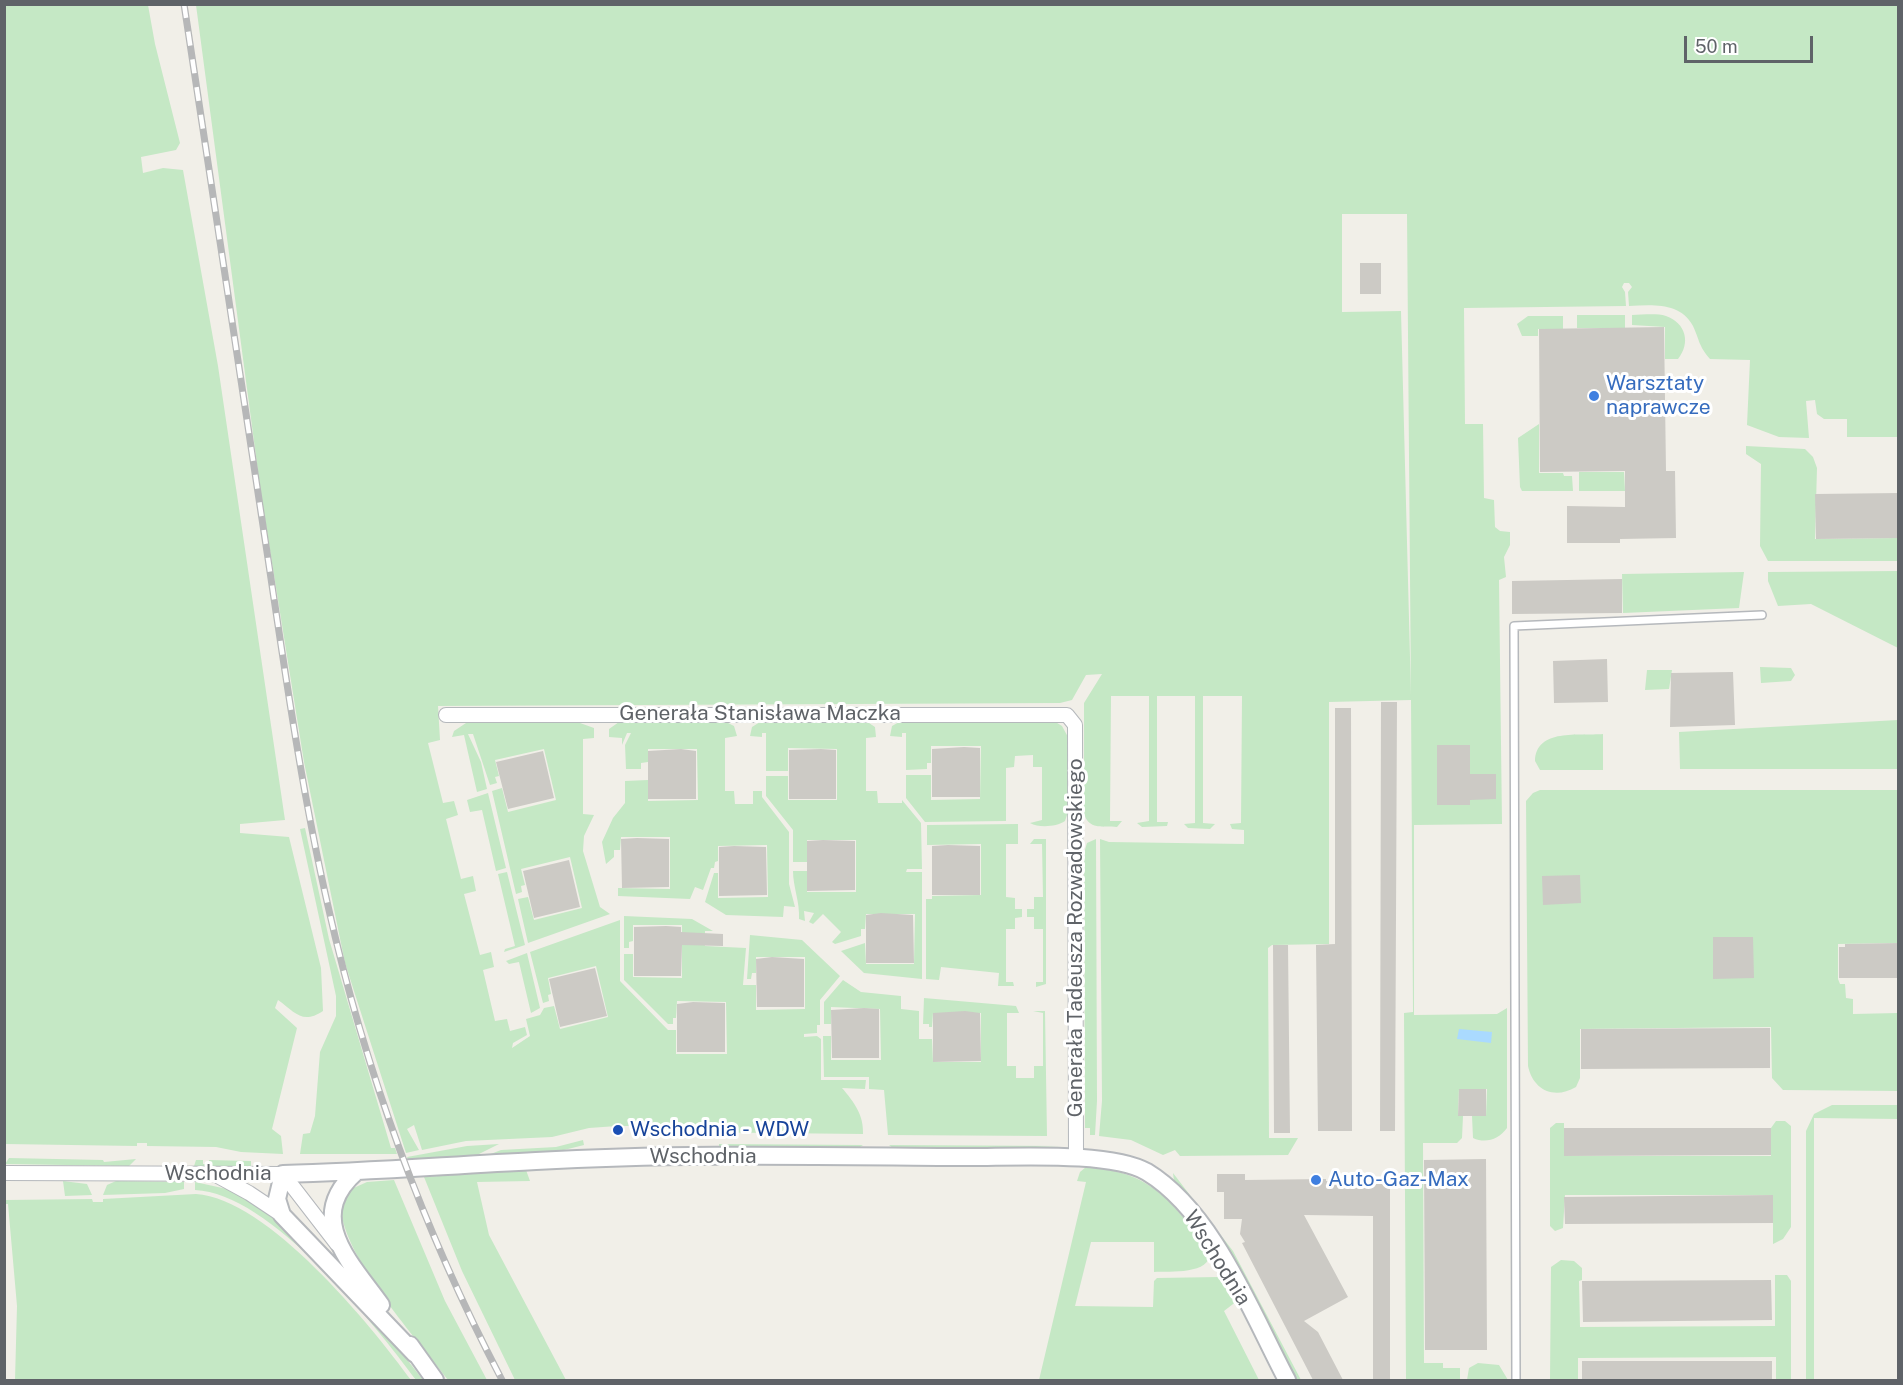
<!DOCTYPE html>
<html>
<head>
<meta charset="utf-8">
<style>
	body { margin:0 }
	#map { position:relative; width:1903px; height:1385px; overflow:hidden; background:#f1efe8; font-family:"Public Sans",sans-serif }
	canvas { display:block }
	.frame { position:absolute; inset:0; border:6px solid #5f6368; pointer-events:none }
	.scale { position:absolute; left:1684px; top:36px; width:129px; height:27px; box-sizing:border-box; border:3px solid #5f6368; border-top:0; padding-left:8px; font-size:18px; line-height:21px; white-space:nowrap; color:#5f6368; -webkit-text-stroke:4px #fff; paint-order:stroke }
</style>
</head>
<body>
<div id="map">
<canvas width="1903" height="1385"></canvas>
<div class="frame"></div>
<div class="scale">50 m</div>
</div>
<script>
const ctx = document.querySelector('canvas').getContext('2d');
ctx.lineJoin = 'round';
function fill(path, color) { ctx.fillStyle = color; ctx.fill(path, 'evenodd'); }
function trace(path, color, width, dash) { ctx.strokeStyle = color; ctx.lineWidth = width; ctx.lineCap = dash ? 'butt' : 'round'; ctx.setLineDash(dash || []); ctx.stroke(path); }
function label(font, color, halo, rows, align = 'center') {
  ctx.font = font + ' "Public Sans",sans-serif'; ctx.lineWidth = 6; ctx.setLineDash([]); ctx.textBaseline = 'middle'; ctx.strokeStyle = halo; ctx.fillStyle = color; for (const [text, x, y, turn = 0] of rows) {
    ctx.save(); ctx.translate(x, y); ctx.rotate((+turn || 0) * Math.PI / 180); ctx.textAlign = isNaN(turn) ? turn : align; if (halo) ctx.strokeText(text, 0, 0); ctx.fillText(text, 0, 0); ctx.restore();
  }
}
const green = new Path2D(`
	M 5,4 L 148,5 L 155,44 L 180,143 L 176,150 L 141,157 L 143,173 L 163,168 L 183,170 L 218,366 L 285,820 L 240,824 L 240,833 L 289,837 L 321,968 L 323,1011 C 302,1025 295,1012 278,1000 L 275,1008 L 297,1028 L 272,1129 L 281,1136 L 283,1154 L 241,1152 L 216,1147 L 147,1146 L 147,1143 L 137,1143 L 137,1146 L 5,1144 Z
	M 196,5 L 1898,5 L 1898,437 L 1847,437 L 1847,419 L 1824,419 L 1817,414 L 1815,400 L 1806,401 L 1809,438 L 1779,437 L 1747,425 L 1750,360 L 1710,359 C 1698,345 1700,341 1693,326 C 1680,302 1653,305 1629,306 L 1628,292 L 1632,287 L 1629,283 L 1624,283 L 1622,287 L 1625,292 L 1626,306 L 1464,308 L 1465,424 L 1483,424 L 1484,498 L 1494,500 L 1495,527 L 1500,531 L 1510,532 L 1510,545 L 1504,557 L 1506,577 L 1499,580 L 1502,824 L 1414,825 L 1414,1015 L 1497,1014 L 1507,1008 L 1507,1128 C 1499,1139 1486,1144 1473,1138 L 1472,1116 L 1486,1116 L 1487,1089 L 1459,1089 L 1458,1116 L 1463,1116 L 1462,1138 L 1457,1143 L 1423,1143 L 1424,1363 L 1443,1363 L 1443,1368 L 1460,1368 L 1460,1380 L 1406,1380 L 1404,1013 L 1413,1012 L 1411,700 L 1329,702 L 1329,944 L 1272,945 L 1268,948 L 1269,1138 L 1298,1138 L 1288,1155 L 1180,1156 L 1175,1150 L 1163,1155 L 1131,1140 L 1099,1136 L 1102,1101 L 1100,839 L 1109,842 L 1244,844 L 1244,830 L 1232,829 L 1230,824 L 1241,823 L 1242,696 L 1203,696 L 1203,823 L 1215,824 L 1210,829 L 1188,828 L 1184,824 L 1195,823 L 1195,696 L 1157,696 L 1157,822 L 1168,822 L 1167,826 L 1142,827 L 1137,823 L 1149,821 L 1149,696 L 1111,696 L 1110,821 L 1122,821 L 1117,827 C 1103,826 1088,830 1084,813 L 1084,703 L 1102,674 L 1086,675 L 1072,700 L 1060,703 L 438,706 L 440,740 L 428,743 L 443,803 L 454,801 L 458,815 L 446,819 L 461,879 L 473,876 L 476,891 L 464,894 L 480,955 L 491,952 L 494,967 L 483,970 L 495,1021 L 507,1019 L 510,1031 L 525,1027 L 527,1035 L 513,1043 L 512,1048 L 530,1036 L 526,1019 L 540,1015 L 544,1008 L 554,1006 L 560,1029 L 608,1017 L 596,966 L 548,978 L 551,994 L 548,995 L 549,1001 L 543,1003 L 530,952 L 620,920 L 620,981 L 668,1030 L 676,1030 L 676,1054 L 727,1054 L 726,1002 L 677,1001 L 676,1018 L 673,1018 L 673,1024 L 668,1024 L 624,980 L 624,954 L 633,954 L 633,977 L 682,978 L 682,925 L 633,925 L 633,941 L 629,942 L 629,948 L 624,948 L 624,916 L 692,919 L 713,931 L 705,931 L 705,946 L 746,948 L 743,985 L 756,985 L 756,1010 L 805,1009 L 805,957 L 756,957 L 756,973 L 752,973 L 751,979 L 747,979 L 750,935 L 802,940 L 840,976 L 820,1000 L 820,1025 L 817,1025 L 817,1033 L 804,1034 L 804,1037 L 817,1036 L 821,1039 L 821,1080 L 866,1080 L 865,1089 L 842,1088 C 854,1102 864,1115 863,1134 L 680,1132 L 642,1126 L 617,1126 L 589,1128 L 552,1137 L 466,1141 L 422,1150 L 414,1125 L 407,1129 L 419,1150 L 406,1153 L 345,963 L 304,762 L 261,494 ZM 1342,214 L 1407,214 L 1411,696 L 1401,311 L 1342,312 Z
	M 1577,315 L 1625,315 L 1625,328 L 1577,328 Z
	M 1632,315 C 1642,315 1656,313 1666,316 C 1686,323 1691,343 1678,359 L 1665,359 L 1665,327 L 1632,325 Z
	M 1528,316 L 1563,316 L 1563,329 L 1538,329 L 1538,336 L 1522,336 L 1517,324 Z
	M 1539,424 L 1539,473 L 1563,473 L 1564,476 L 1572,476 L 1573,491 L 1522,491 L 1520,487 L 1518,438 Z
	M 1746,446 L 1805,449 L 1813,457 L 1817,468 L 1815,539 L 1898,538 L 1898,561 L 1768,561 L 1760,546 L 1761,464 L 1746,454 Z
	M 1579,472 L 1624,472 L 1625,491 L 1579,491 Z
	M 1898,571 L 1898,648 L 1811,604 L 1778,606 L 1768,581 L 1768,572 Z
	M 1744,572 L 1739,608 L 1623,613 L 1622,574 Z
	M 1760,667 L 1791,668 L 1795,675 L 1791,681 L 1761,683 Z
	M 1647,670 L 1672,670 L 1669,689 L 1645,690 Z
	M 1898,720 L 1898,769 L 1680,769 L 1679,732 Z
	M 866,721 L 875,727 L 876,737 L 866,738 L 866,791 L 877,791 L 878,803 L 902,803 L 902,800 L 921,823 L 922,869 L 907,869 L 906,872 L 922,872 L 922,979 L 864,973 L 841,951 L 865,943 L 866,964 L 914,964 L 915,914 L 866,914 L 865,929 L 861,929 L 861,936 L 835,944 L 832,942 L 841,932 L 823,914 L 813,924 L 809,922 L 814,913 L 804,911 L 805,921 L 799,919 C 800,902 793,887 793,871 L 807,871 L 807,892 L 856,892 L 856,840 L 807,840 L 807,862 L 793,862 L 793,830 L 766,796 L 766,776 L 788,776 L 788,800 L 837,800 L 837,749 L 788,748 L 788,771 L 766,771 L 766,733 L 762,733 L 762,737 L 750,736 L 752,727 L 760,722 Z
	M 901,721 L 1054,721 L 1062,726 L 1068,737 L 1068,812 L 1065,821 C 1056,827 1039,828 1030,823 L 1042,820 L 1042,767 L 1033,767 L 1033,755 L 1015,756 L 1014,767 L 1006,768 L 1006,821 L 925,822 L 906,798 L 906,775 L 931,775 L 931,800 L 980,799 L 981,746 L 931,746 L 931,763 L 927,763 L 927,769 L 906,770 L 906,733 L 902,733 L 902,737 L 890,736 L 892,726 Z
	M 619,722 L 726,722 L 734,726 L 737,736 L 725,738 L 725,791 L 734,791 L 735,804 L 753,804 L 753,791 L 762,791 L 762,797 L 789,832 L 789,884 L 795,907 L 784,906 L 783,917 L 726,915 L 705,902 L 714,873 L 718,873 L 718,898 L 768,897 L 767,845 L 718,846 L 718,861 L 715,862 L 714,868 L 711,868 L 703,890 L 695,887 L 690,899 L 618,896 L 618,888 L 670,889 L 670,837 L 621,837 L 620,850 L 614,850 L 614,857 L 606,864 L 602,842 L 613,818 L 625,803 L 625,781 L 648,780 L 648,801 L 698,800 L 697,749 L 648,749 L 648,762 L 641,763 L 641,769 L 626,769 L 625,745 L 631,733 L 627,733 L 622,745 L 622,738 L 609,737 L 609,729 Z
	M 466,723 L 580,723 L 594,728 L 594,738 L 583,739 L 583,814 L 594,815 L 584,836 L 583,851 L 600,907 L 610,914 L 528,943 L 518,899 L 528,897 L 534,920 L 582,908 L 570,857 L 521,869 L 525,885 L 521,886 L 522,892 L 516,894 L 492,791 L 502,788 L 508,812 L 556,800 L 544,749 L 495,760 L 499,776 L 495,777 L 497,783 L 490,785 L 473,734 L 468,734 L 481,762 L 487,789 L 477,792 L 464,735 L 452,737 L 454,731 Z
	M 1603,734 L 1603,770 L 1540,770 L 1535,761 C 1536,728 1579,736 1603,734 Z
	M 1540,790 L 1898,790 L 1898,943 L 1838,944 L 1838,979 L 1840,984 L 1845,984 L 1846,998 L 1853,999 L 1853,1014 L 1898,1013 L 1898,1091 L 1783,1090 L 1772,1078 L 1771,1027 L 1580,1029 L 1580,1078 L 1576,1087 C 1554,1100 1533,1090 1528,1066 L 1526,801 L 1533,793 Z
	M 488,793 L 506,868 L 496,871 L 482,810 L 470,812 L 467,800 Z
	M 1018,824 L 1018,844 L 1006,844 L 1006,897 L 1015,898 L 1015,909 L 1022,909 L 1022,917 L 1015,918 L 1015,929 L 1006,929 L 1006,982 L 1013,982 L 1014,986 L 998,986 L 999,973 L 941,967 L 939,980 L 926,979 L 926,899 L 932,899 L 932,896 L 981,895 L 981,844 L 927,845 L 927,825 Z
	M 305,828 L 329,939 L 391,1148 L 395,1148 L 397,1154 L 300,1154 L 303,1134 L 310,1133 L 315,1116 L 320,1052 L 336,1016 L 336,996 L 300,829 Z
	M 1034,839 L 1046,839 L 1046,984 L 1036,987 L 1036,982 L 1043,982 L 1043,929 L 1034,929 L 1034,917 L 1027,917 L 1027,909 L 1034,909 L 1034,897 L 1043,897 L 1042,844 L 1030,844 Z
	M 1096,839 L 1097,1101 L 1095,1135 L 1090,1135 L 1090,1128 L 1085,1128 L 1084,853 L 1087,843 Z
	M 507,872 L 525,945 L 504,952 L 505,949 L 515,946 L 498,874 Z
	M 527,953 L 540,1008 L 531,1013 L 519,962 L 509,964 L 506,961 Z
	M 843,980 L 861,992 L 901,996 L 901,1009 L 919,1011 L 919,1039 L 932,1039 L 933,1062 L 981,1062 L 981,1013 L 933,1013 L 932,1027 L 929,1027 L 929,1024 L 923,1024 L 924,998 L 1016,1006 L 1019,1013 L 1007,1013 L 1007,1066 L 1016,1066 L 1016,1078 L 1034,1078 L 1034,1066 L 1043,1066 L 1043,1013 L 1033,1011 L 1045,1011 L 1047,1136 L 888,1135 L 884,1090 L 869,1089 L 869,1077 L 824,1077 L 823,1036 L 831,1036 L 831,1060 L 881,1060 L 880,1009 L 831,1007 L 831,1024 L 824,1024 L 824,1002 Z
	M 1832,1105 L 1898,1105 L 1898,1119 L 1814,1118 L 1814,1380 L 1806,1380 L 1806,1131 L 1814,1114 Z
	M 1776,1121 L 1785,1121 L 1791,1126 L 1791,1227 L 1783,1239 L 1773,1244 L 1773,1195 L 1565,1195 L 1563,1228 L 1555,1231 L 1550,1226 L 1550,1128 L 1556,1123 L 1564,1123 L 1564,1156 L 1771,1156 L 1771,1128 Z
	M 583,1140 L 584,1145 L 560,1151 L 483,1157 L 501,1150 L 556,1147 Z
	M 499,1144 L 471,1158 L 409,1162 L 407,1157 L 467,1146 Z
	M 719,1144 L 863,1145 L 858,1148 L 719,1149 Z
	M 889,1145 L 1061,1146 L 985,1149 L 893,1148 Z
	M 9,1158 L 103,1160 L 104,1162 L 136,1159 L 129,1166 L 5,1164 Z
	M 196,1160 L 203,1160 L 203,1164 L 209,1164 L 209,1160 L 251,1161 L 251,1166 L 194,1166 Z
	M 1086,1167 C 1154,1172 1172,1202 1210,1252 C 1211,1275 1170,1271 1154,1272 L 1154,1242 L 1091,1242 L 1075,1306 L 1153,1307 L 1154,1281 L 1157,1278 L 1219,1277 L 1227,1282 L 1237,1301 L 1224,1311 L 1259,1380 L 1039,1380 L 1086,1182 L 1077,1181 L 1080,1172 Z
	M 526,1170 L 530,1181 L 477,1182 L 489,1235 L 566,1380 L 515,1380 L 462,1271 L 424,1177 Z
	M 1173,1173 L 1233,1251 L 1301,1380 L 1296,1380 C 1261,1311 1229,1238 1174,1181 Z
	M 394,1180 L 445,1301 L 487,1380 L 448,1380 C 415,1336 351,1267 341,1213 L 349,1190 L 367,1182 Z
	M 63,1181 L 87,1184 L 92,1195 L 65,1196 Z
	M 116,1181 L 184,1182 L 184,1189 L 165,1193 L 103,1195 L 107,1185 Z
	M 195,1182 L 227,1189 L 269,1212 L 377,1321 L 423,1380 L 416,1380 C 374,1323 270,1193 195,1190 Z
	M 196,1194 C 267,1198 371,1325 411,1380 L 15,1380 L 17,1306 L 8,1204 L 5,1204 L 5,1200 L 92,1199 L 93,1202 L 103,1202 L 103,1199 Z
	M 1561,1260 L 1574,1261 L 1582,1268 L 1582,1280 L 1579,1281 L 1580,1327 L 1775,1326 L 1775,1275 L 1787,1275 L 1791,1281 L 1791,1380 L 1776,1380 L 1776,1357 L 1578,1358 L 1578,1380 L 1550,1380 L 1551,1267 Z
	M 1478,1363 L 1499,1365 L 1508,1380 L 1467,1380 L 1469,1368 Z`);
const water = new Path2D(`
	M 1459,1029 L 1492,1032 L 1491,1043 L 1457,1039 Z`);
const building = new Path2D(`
	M 1360,263 L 1381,263 L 1381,294 L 1360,294 Z
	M 1664,327 L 1666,471 L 1675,471 L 1676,538 L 1620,539 L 1620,543 L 1567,543 L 1567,506 L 1625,507 L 1625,471 L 1540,472 L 1539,329 Z
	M 1899,493 L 1899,538 L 1816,539 L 1815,494 Z
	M 1622,579 L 1622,613 L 1512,614 L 1512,581 Z
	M 1607,659 L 1608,702 L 1554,703 L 1553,661 Z
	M 1733,672 L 1735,725 L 1670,727 L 1671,673 Z
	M 1381,702 L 1397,702 L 1395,1131 L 1380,1131 Z
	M 1335,708 L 1351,708 L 1352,1131 L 1318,1131 L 1316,945 L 1335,944 Z
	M 1437,745 L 1470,745 L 1470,774 L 1496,774 L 1496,799 L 1470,800 L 1470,805 L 1437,805 Z
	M 964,747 L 980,748 L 980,797 L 932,797 L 932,749 Z
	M 681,749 L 696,751 L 696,799 L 648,799 L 648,751 Z
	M 821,749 L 836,750 L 836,799 L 789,799 L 789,750 Z
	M 543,751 L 554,798 L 508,809 L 496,762 Z
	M 637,838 L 669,839 L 669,887 L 622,888 L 621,839 Z
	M 823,840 L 855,841 L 855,890 L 807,891 L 807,841 Z
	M 948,845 L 980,846 L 980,895 L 932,895 L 932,846 Z
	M 734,846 L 766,847 L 767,895 L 719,896 L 719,847 Z
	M 569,860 L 580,907 L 534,918 L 523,871 Z
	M 1580,875 L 1581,903 L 1543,905 L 1542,876 Z
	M 881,913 L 913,915 L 914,963 L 866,963 L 866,915 Z
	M 666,926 L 681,927 L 681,932 L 723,934 L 723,946 L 682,945 L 681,976 L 634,976 L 634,927 Z
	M 1713,937 L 1753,937 L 1754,978 L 1713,979 Z
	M 1899,943 L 1899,978 L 1839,978 L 1839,947 L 1845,947 L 1845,944 Z
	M 1273,945 L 1288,945 L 1290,1133 L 1274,1133 Z
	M 772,957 L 804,959 L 804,1007 L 757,1007 L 756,959 Z
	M 595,968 L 607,1016 L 560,1027 L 549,979 Z
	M 693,1002 L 725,1003 L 725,1052 L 677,1052 L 677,1004 Z
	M 864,1008 L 879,1009 L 879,1058 L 832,1058 L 831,1010 Z
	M 965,1011 L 980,1013 L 981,1061 L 933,1062 L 933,1013 Z
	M 1770,1028 L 1770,1068 L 1581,1069 L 1581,1029 Z
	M 1459,1089 L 1486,1089 L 1486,1116 L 1458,1116 Z
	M 1564,1128 L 1771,1128 L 1771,1155 L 1564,1156 Z
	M 1486,1159 L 1487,1350 L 1425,1350 L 1424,1160 Z
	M 1217,1174 L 1245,1174 L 1245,1180 L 1326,1179 L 1326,1181 L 1390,1182 L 1390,1380 L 1373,1380 L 1373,1216 L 1304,1215 L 1348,1297 L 1304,1321 L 1318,1332 L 1343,1380 L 1313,1380 L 1242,1243 L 1245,1242 L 1240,1234 L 1242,1219 L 1224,1219 L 1224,1192 L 1217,1192 Z
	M 1773,1195 L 1773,1223 L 1565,1224 L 1564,1197 Z
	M 1771,1280 L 1772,1320 L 1583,1322 L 1582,1281 Z
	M 1582,1361 L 1772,1361 L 1772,1380 L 1582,1380 Z`);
const service = new Path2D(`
	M 1516,1380 L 1514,626 L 1762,615`);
const minor = new Path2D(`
	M 446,715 L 1067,715 L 1075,725 L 1076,1158
	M 4,1173 L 283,1174 L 337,1244
	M 216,1175 L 249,1193 L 282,1215`);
const tertiary = new Path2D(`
	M 356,1172 C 304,1218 351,1263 381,1305
	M 410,1345 L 435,1380
	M 415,1354 L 282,1215 L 277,1199 L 283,1174 C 368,1172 452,1165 536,1161 C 677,1153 818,1156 958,1157 C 1005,1158 1109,1150 1147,1172 C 1213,1212 1252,1314 1287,1380`);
const rail = new Path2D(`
	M 184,4 C 210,176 236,348 262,519 C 282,649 299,779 328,906 C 365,1071 424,1231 502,1380`);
const markers = [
	[1594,396,6,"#3f7fe0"],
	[618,1130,6,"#1a4fb4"],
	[1316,1180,6,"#3f7fe0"]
];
const shopNames = [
	["Warsztaty",1606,384],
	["naprawcze",1606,408],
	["Auto-Gaz-Max",1328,1180]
];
const streetNames = [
	["Generała Stanisława Maczka",760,714],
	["Generała Tadeusza Rozwadowskiego",1076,938,-90],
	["Wschodnia",703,1157],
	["Wschodnia",218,1174],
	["Wschodnia",1217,1258,58]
];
const transitNames = [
	["Wschodnia - WDW",630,1130]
];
fill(green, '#c5e8c5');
fill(water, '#aadaff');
fill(building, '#cccac5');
trace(service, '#b5b8bc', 10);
trace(minor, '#b5b8bc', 16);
trace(tertiary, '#b5b8bc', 20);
trace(service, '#fff', 7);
trace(minor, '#fff', 14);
trace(tertiary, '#fff', 16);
trace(rail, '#b6b7b8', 7);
trace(rail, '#fff', 4.5, [14]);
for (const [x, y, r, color] of markers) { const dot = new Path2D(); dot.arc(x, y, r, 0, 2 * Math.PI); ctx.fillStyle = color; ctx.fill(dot); trace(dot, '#fff', 2); }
label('21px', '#366cbe', '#fff', shopNames, 'left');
label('21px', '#5f6368', '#fff', streetNames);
label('21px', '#164399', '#fff', transitNames, 'left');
</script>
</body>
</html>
